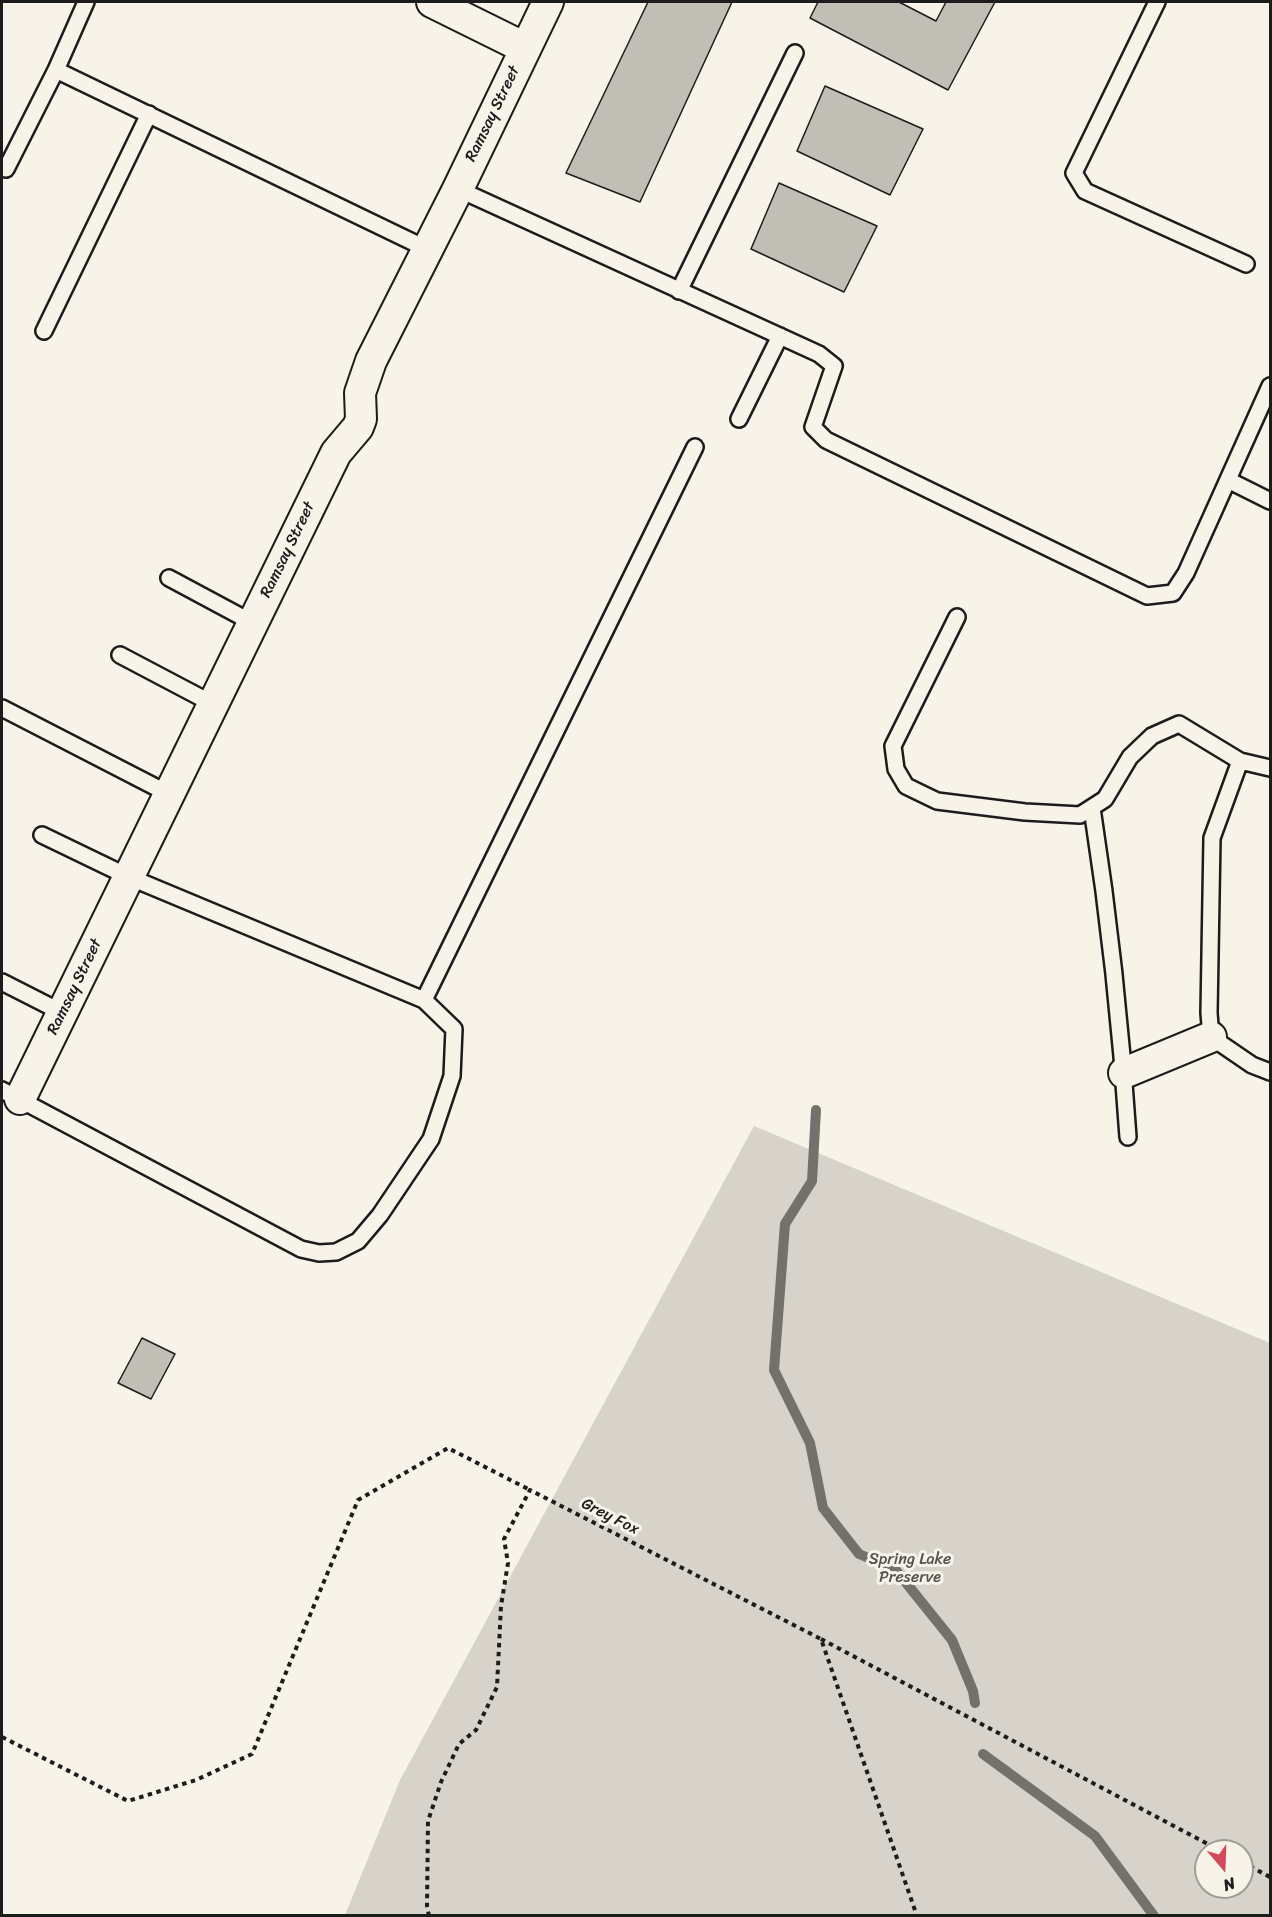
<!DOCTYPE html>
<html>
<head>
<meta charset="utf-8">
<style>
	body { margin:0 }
	#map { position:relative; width:1272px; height:1917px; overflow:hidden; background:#f7f3e8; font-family:Sriracha,sans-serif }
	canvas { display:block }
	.frame { position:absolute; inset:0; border:3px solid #1c1c1c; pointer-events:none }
	.north { position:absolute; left:1194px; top:1839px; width:60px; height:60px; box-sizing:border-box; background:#f7f3e8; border:2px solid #9f9d96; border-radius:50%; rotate:161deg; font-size:16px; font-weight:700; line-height:24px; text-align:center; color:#1c1c1c }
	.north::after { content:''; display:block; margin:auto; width:21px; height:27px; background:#d1495b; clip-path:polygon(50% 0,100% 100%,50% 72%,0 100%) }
</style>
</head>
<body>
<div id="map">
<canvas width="1272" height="1917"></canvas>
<div class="frame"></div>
<div class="north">N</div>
</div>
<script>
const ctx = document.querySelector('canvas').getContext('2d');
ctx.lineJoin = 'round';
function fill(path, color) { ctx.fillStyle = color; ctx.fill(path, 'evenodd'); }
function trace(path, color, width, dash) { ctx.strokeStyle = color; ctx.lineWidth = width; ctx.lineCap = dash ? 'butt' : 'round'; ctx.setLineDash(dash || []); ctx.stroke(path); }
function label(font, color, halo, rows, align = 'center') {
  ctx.font = font + ' Sriracha,sans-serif'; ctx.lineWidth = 6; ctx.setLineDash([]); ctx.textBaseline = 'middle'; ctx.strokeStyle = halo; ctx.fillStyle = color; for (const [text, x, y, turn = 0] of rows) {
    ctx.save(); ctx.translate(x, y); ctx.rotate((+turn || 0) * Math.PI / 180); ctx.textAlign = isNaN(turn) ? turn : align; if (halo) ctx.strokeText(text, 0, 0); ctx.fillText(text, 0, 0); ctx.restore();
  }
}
const green = new Path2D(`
	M 754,1126 L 1270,1343 L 1270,1915 L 345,1915 L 400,1780 ZM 1206,1851 L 1242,1851 L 1242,1887 L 1206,1887 Z`);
const stream = new Path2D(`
	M 816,1110 L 812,1181 L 785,1224 L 774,1370 L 810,1443 L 823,1508 L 859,1554 L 895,1569 L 952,1640 L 973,1691 L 975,1703
	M 983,1754 L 1095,1836 L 1154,1916`);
const building = new Path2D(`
	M 648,2 L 732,2 L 640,202 L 566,173 Z
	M 818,2 L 899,2 L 936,21 L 946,2 L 995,2 L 948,90 L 810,18 Z
	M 825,86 L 923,129 L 890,195 L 797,151 Z
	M 779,183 L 877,226 L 844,292 L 751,249 Z
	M 142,1338 L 175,1354 L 151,1399 L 118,1383 Z`);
const path = new Path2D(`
	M 821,1639 L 1221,1851
	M 2,1737 L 128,1801 L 196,1780 L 252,1754 L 358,1500 L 448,1448 L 530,1490
	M 1242,1862 L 1270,1877
	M 429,1916 L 427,1906 L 428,1821 L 441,1782 L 459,1744 L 476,1730 L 497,1687 L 501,1606 L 508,1563 L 504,1539 L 530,1490 L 821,1639 L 917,1916`);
const service = new Path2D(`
	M 1157,2 L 1074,173 L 1085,191 L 1246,264
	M 56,70 L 427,249
	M 6,169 L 56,70 L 86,2
	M 458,189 L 819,354 L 834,366 L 813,427 L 826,440 L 1147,596 L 1173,593 L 1186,573 L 1270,386
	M 679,291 L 795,53
	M 44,331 L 149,114
	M 739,419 L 780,336
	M 1228,480 L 1270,501
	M 169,578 L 253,623
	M 957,617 L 893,746 L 896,769 L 906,786 L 937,801 L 1025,812 L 1080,815 L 1105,799 L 1130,757 L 1152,736 L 1179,724 L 1240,761
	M 120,655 L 213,704
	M 2,708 L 169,794
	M 1270,768 L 1240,761 L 1212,838 L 1209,1013 L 1211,1037 L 1252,1065 L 1270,1072
	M 1092,808 C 1109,917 1121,1026 1128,1137
	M 42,835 L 129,877 L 424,1000
	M 2,982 L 63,1013
	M 2,1090 L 301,1249 L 319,1253 L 336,1252 L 358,1241 L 380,1215 L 431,1139 L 452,1076 L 454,1029 L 424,1000 L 695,447`);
const minor = new Path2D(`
	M 432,2 L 525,48
	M 1124,1073 L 1211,1037
	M 20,1099 L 336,453 L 358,427 L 361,419 L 360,393 L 371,361 L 458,189 L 548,2`);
const streetNames = [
	["Ramsay Street",493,114,-64],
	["Ramsay Street",288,550,-64],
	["Ramsay Street",75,987,-64],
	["Grey Fox",610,1517,27]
];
const parkNames = [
	["Spring Lake",910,1560],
	["Preserve",910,1578]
];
fill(green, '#d7d3cb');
trace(stream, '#72716c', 10);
fill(building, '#c0beb5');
trace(building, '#1c1c1c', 1.5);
trace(service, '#1c1c1c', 20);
trace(minor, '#1c1c1c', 34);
trace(path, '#1c1c1c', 4, [4.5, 4.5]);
trace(service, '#f7f3e8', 15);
trace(minor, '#f7f3e8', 30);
label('16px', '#1c1c1c', '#f7f3e8', streetNames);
label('16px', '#545351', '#f7f3e8', parkNames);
</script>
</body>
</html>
